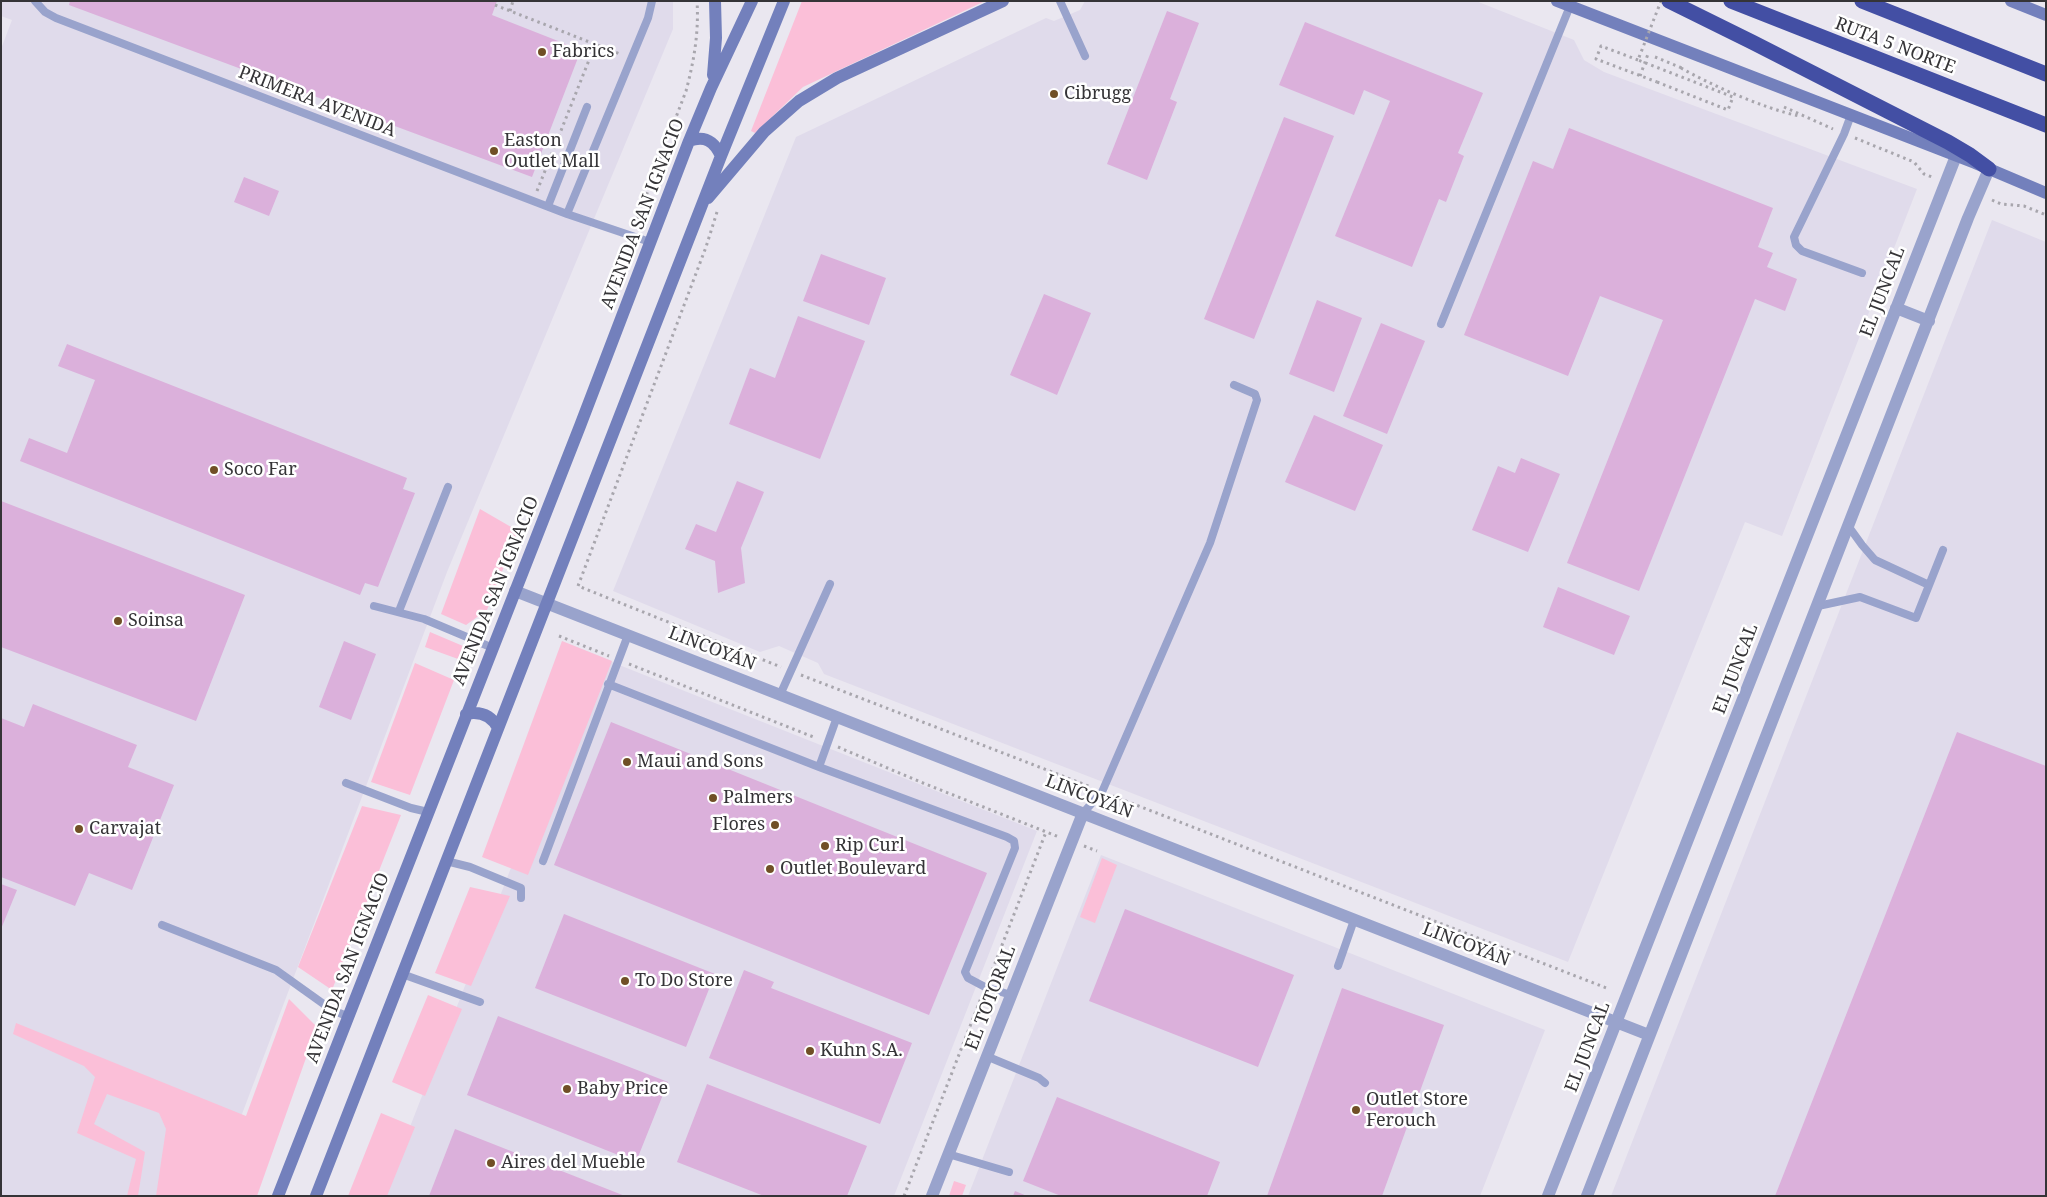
<!DOCTYPE html>
<html>
<head>
<meta charset="utf-8">
<style>
	body { margin:0 }
	#map { position:relative; width:2047px; height:1197px; overflow:hidden; background:#eae7f0; font-family:"Noto Serif",serif }
	canvas { display:block }
	.frame { position:absolute; inset:0; border:2px solid #353437; pointer-events:none }
</style>
</head>
<body>
<div id="map">
<canvas width="2047" height="1197"></canvas>
<div class="frame"></div>
</div>
<script>
const ctx = document.querySelector('canvas').getContext('2d');
ctx.lineJoin = 'round';
function fill(path, color) { ctx.fillStyle = color; ctx.fill(path, 'evenodd'); }
function trace(path, color, width, dash) { ctx.strokeStyle = color; ctx.lineWidth = width; ctx.lineCap = dash ? 'butt' : 'round'; ctx.setLineDash(dash || []); ctx.stroke(path); }
function label(font, color, halo, rows, align = 'center') {
  ctx.font = font + ' "Noto Serif",serif'; ctx.lineWidth = 5; ctx.setLineDash([]); ctx.textBaseline = 'middle'; ctx.strokeStyle = halo; ctx.fillStyle = color; for (const [text, x, y, turn = 0] of rows) {
    ctx.save(); ctx.translate(x, y); ctx.rotate((+turn || 0) * Math.PI / 180); ctx.textAlign = isNaN(turn) ? turn : align; if (halo) ctx.strokeText(text, 0, 0); ctx.fillText(text, 0, 0); ctx.restore();
  }
}
const built = new Path2D(`
	M 1,1 L 673,1 L 673,29 L 447,572 L 211,1196 L 1,1196 L 1,49 L 12,20 L 1,16 Z
	M 1085,1 L 1476,1 L 1574,40 L 1584,60 L 1604,72 L 1917,189 L 1782,536 L 1745,522 L 1568,962 L 824,674 L 818,663 L 779,646 L 760,652 L 613,591 L 796,137 L 1046,18 L 1054,21 L 1080,10 Z
	M 1992,220 L 2046,242 L 2046,1196 L 1611,1196 Z
	M 594,655 L 1037,831 L 894,1196 L 383,1196 Z
	M 1101,855 L 1545,1030 L 1480,1196 L 968,1196 Z`);
const green = new Path2D(`
	M 802,1 L 985,1 L 803,87 L 755,133 L 751,131 Z
	M 480,509 L 518,531 L 487,610 L 466,625 L 441,614 Z
	M 430,632 L 463,646 L 458,659 L 425,647 Z
	M 562,641 L 612,661 L 528,875 L 482,857 Z
	M 415,663 L 454,680 L 410,795 L 371,782 Z
	M 362,806 L 401,815 L 332,990 L 298,967 Z
	M 1102,858 L 1117,865 L 1095,923 L 1080,917 Z
	M 470,887 L 510,896 L 471,986 L 435,973 Z
	M 428,995 L 462,1009 L 425,1096 L 392,1082 Z
	M 289,999 L 317,1027 L 257,1196 L 156,1196 L 166,1129 L 159,1113 L 107,1094 L 94,1124 L 145,1152 L 138,1196 L 127,1196 L 136,1159 L 77,1133 L 95,1077 L 84,1066 L 13,1034 L 16,1023 L 246,1116 Z
	M 381,1113 L 415,1127 L 387,1196 L 348,1196 Z
	M 954,1181 L 966,1185 L 962,1196 L 949,1196 Z`);
const building = new Path2D(`
	M 70,1 L 497,1 L 492,15 L 581,50 L 532,177 L 69,5 Z
	M 1167,11 L 1199,23 L 1170,99 L 1177,102 L 1147,180 L 1107,164 Z
	M 1305,22 L 1483,93 L 1458,153 L 1464,156 L 1446,202 L 1439,199 L 1412,267 L 1335,236 L 1390,101 L 1364,90 L 1354,115 L 1279,85 Z
	M 1284,117 L 1334,136 L 1254,339 L 1204,319 Z
	M 1569,128 L 1773,208 L 1758,247 L 1773,253 L 1767,267 L 1797,279 L 1785,311 L 1755,299 L 1639,591 L 1567,563 L 1663,320 L 1600,296 L 1568,376 L 1464,335 L 1533,161 L 1553,169 Z
	M 244,177 L 279,191 L 269,216 L 234,202 Z
	M 821,254 L 886,278 L 869,325 L 803,301 Z
	M 1044,294 L 1091,313 L 1057,395 L 1010,375 Z
	M 1317,300 L 1362,318 L 1334,392 L 1289,374 Z
	M 798,316 L 865,341 L 820,459 L 729,424 L 750,368 L 775,378 Z
	M 1381,323 L 1425,341 L 1387,434 L 1343,416 Z
	M 67,344 L 407,478 L 403,489 L 415,493 L 378,587 L 365,583 L 360,595 L 20,461 L 29,438 L 67,453 L 95,380 L 58,366 Z
	M 1314,415 L 1383,445 L 1355,511 L 1285,482 Z
	M 1521,458 L 1560,474 L 1528,552 L 1472,530 L 1498,466 L 1515,473 Z
	M 737,481 L 764,492 L 741,548 L 745,583 L 718,593 L 715,561 L 685,549 L 696,524 L 716,532 Z
	M 1,501 L 245,595 L 196,721 L 1,647 Z
	M 1558,587 L 1630,616 L 1614,655 L 1543,627 Z
	M 344,641 L 376,654 L 351,720 L 319,707 Z
	M 33,704 L 137,745 L 128,767 L 174,785 L 132,890 L 89,873 L 75,906 L 1,877 L 1,718 L 24,727 Z
	M 611,722 L 987,873 L 929,1015 L 554,865 Z
	M 1957,732 L 2046,766 L 2046,1196 L 1775,1196 Z
	M 1,884 L 17,890 L 1,929 Z
	M 1125,909 L 1294,975 L 1258,1067 L 1089,1001 Z
	M 564,914 L 715,974 L 686,1047 L 535,988 Z
	M 744,970 L 774,982 L 771,988 L 912,1043 L 880,1124 L 709,1058 Z
	M 1342,988 L 1444,1025 L 1382,1196 L 1267,1196 Z
	M 498,1016 L 668,1082 L 636,1162 L 467,1095 Z
	M 707,1084 L 867,1146 L 847,1196 L 764,1196 L 677,1162 Z
	M 1057,1097 L 1220,1162 L 1207,1196 L 1061,1196 L 1023,1181 Z
	M 455,1129 L 625,1196 L 429,1196 Z
	M 1015,1191 L 1027,1196 L 1013,1196 Z`);
const path = new Path2D(`
	M 495,5 L 620,54
	M 510,11 L 513,1
	M 1655,57 L 1682,68
	M 1638,60 L 1601,46 L 1596,59 L 1657,82
	M 1681,68 C 1713,86 1763,108 1799,116
	M 1640,76 L 1648,54
	M 1784,107 L 1833,129
	M 1855,138 L 1914,162 L 1924,174 L 1932,177
	M 537,191 L 595,45
	M 1992,200 L 2001,204 L 2024,206 L 2046,215
	M 717,212 L 706,247 L 578,586 L 781,667
	M 635,225 L 686,91 C 694,61 699,32 697,1
	M 559,636 L 609,656
	M 629,664 L 816,738
	M 801,675 L 1091,787
	M 838,747 L 923,783 L 1059,837
	M 1113,796 L 1609,989
	M 1084,846 L 1097,851
	M 990,976 L 1046,832
	M 904,1196 L 981,998`);
const lane = new Path2D(`
	M 35,1 L 45,12 L 56,18 L 567,214 L 650,242
	M 1060,1 L 1085,56
	M 1851,115 L 1844,134 L 1794,237 L 1796,245 L 1802,251 L 1862,273
	M 548,206 L 587,107
	M 567,214 L 648,18 L 652,1
	M 1441,324 L 1570,6
	M 1849,527 L 1862,545 L 1875,560 L 1929,585
	M 374,606 L 424,619 L 493,648
	M 1818,606 L 1860,597 L 1916,618 L 1943,550
	M 399,611 L 448,487
	M 608,684 L 819,767 L 1007,837 L 1014,841 L 1015,848 L 965,972 L 968,978 L 985,987 L 1011,995
	M 780,695 L 830,584
	M 819,767 L 837,717
	M 346,783 L 411,808 L 428,812
	M 1083,813 L 1102,792 L 1210,543 L 1257,400 L 1255,394 L 1234,385
	M 446,861 L 470,867 L 521,888 L 521,898
	M 543,861 L 628,635
	M 162,925 L 276,970 L 332,1010 L 347,1016
	M 1338,966 L 1354,920
	M 402,974 L 480,1002
	M 986,1056 L 1039,1078 L 1045,1083
	M 948,1154 L 1009,1172`);
const street = new Path2D(`
	M 1896,308 L 1929,321
	M 515,591 L 1649,1035
	M 932,1196 L 1083,813
	M 1548,1196 L 1956,156
	M 1587,1196 L 1968,218 L 1989,169`);
const secondary = new Path2D(`
	M 1557,1 L 1975,163 L 2046,193
	M 2011,1 L 2046,15
	M 713,75 L 716,38 L 715,1
	M 689,141 C 705,135 714,141 721,156
	M 708,198 L 764,132 L 799,101 L 837,78 L 1003,1
	M 466,714 C 480,711 491,715 498,728
	M 278,1196 L 580,426 L 689,141 L 711,88 L 752,1
	M 316,1196 L 721,156 L 784,1`);
const highway = new Path2D(`
	M 1669,1 L 1752,42 L 1948,142 L 1970,155 L 1989,169
	M 1731,1 L 2046,125
	M 1862,1 L 2046,74`);
const pathBridge = new Path2D(`
	M 1657,82 L 1728,110 L 1733,97 L 1638,60 L 1661,1`);
const markers = [
	[542,52,5,"#704f26"],
	[1054,94,5,"#704f26"],
	[494,151,5,"#704f26"],
	[214,470,5,"#704f26"],
	[118,621,5,"#704f26"],
	[627,762,5,"#704f26"],
	[713,798,5,"#704f26"],
	[775,825,5,"#704f26"],
	[79,829,5,"#704f26"],
	[825,846,5,"#704f26"],
	[770,869,5,"#704f26"],
	[625,981,5,"#704f26"],
	[810,1051,5,"#704f26"],
	[567,1089,5,"#704f26"],
	[1356,1110,5,"#704f26"],
	[491,1163,5,"#704f26"]
];
const streetNames = [
	["RUTA 5 NORTE",1895,46,21],
	["PRIMERA AVENIDA",317,102,21],
	["AVENIDA SAN IGNACIO",643,214,-69],
	["EL JUNCAL",1883,292,-69],
	["AVENIDA SAN IGNACIO",496,591,-68],
	["LINCOYÁN",712,649,21],
	["EL JUNCAL",1736,669,-69],
	["LINCOYÁN",1089,797,21],
	["LINCOYÁN",1466,945,21],
	["AVENIDA SAN IGNACIO",348,968,-69],
	["EL TOTORAL",991,998,-69],
	["EL JUNCAL",1588,1047,-69]
];
const poiNames = [
	["Fabrics",552,52],
	["Cibrugg",1064,94],
	["Easton",504,141],
	["Outlet Mall",504,162],
	["Soco Far",224,470],
	["Soinsa",128,621],
	["Maui and Sons",637,762],
	["Palmers",723,798],
	["Flores",765,825,"right"],
	["Carvajat",89,829],
	["Rip Curl",835,846],
	["Outlet Boulevard",780,869],
	["To Do Store",635,981],
	["Kuhn S.A.",820,1051],
	["Baby Price",577,1089],
	["Outlet Store",1366,1100],
	["Ferouch",1366,1121],
	["Aires del Mueble",501,1163]
];
fill(built, '#e0dbeb');
fill(green, '#fbbfd8');
fill(building, '#dbb0db');
trace(path, '#a8a6ad', 3, [2.5, 4]);
trace(lane, '#99a3cc', 8);
trace(street, '#99a3cc', 12);
trace(secondary, '#7380bc', 12);
trace(highway, '#434fa4', 15);
trace(pathBridge, '#a8a6ad', 3, [2.5, 4]);
for (const [x, y, r, color] of markers) { const dot = new Path2D(); dot.arc(x, y, r, 0, 2 * Math.PI); ctx.fillStyle = color; ctx.fill(dot); trace(dot, '#fff', 2); }
label('18px', '#353437', '#fff', streetNames);
label('18px', '#353437', '#fff', poiNames, 'left');
</script>
</body>
</html>
